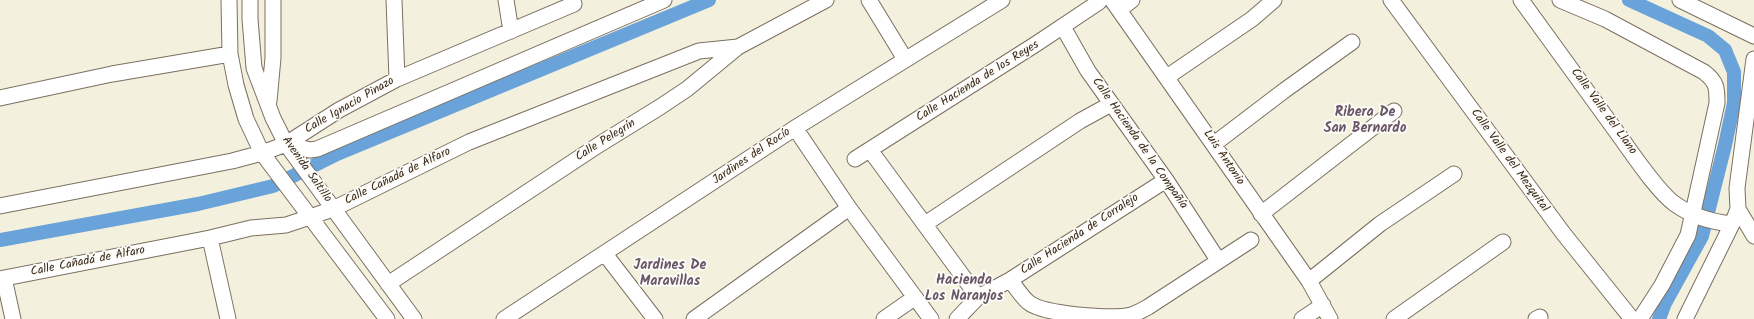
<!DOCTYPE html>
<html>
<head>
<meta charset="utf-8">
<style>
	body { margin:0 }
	canvas { display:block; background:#f4f0de }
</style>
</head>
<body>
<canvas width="1754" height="319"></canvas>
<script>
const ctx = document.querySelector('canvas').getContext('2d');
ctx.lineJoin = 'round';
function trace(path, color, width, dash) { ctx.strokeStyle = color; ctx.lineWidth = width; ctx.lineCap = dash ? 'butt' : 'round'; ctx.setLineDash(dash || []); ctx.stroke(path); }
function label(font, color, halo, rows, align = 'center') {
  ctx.font = font + ' Kalam,sans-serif'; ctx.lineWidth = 3.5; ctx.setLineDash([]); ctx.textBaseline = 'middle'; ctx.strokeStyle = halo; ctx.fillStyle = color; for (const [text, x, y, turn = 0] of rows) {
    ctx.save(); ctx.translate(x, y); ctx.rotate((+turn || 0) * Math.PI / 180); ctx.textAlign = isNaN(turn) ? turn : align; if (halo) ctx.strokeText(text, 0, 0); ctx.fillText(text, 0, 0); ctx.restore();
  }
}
const canal = new Path2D(`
	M 1629,0 L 1708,36 L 1725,50 L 1734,72 L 1734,103 L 1725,145 L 1702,236 L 1665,303 L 1659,319
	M 0,240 L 198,204 L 273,186 L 337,154 L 709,0`);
const minor = new Path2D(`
	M 229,0 L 230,54 L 236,85 L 246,119 L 262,153 L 387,319
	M 250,0 L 250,19 L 254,68 L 273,118 L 286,144 L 414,319
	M 394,0 L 397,79
	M 506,0 L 511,31
	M 869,0 L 905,59
	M 1112,0 L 1309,281 L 1330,319
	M 1391,0 L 1563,233 L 1632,319
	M 1521,0 C 1554,46 1588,92 1621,138 C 1634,156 1658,192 1675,204 C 1693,217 1711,222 1732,224
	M 1560,0 L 1605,19 L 1704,72 C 1717,82 1717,88 1717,103 L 1688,235 L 1662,285 L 1640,319
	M 1680,0 L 1754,36
	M 1119,10 L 1132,0
	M 1063,27 L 1088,71 L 1166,180 L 1218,260
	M 1167,77 L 1252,19 L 1274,0
	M 0,98 L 112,74 L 230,54
	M 269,101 L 273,58 L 273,0
	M 795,128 L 849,208 L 931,319
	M 286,144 L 310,150 L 317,149 L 664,0
	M 1214,144 L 1285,90 L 1352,42
	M 870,150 L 978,297
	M 855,159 L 1036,44 L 1099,2
	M 0,206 L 232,161 L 262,153 L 286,144 L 339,110 L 397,79 L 574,4
	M 1738,209 L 1754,236
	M 1261,214 L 1394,111
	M 925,224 L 1080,121 L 1111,104
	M 210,238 L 228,319
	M 605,254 L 655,319
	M 4,278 L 13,319
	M 0,279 L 210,238 L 251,228 L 286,225 L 310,217 L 333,209 L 469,142 L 699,51 L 738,47
	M 1010,280 C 1016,287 1021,296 1028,302 C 1043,315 1112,319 1131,315 C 1137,313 1143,310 1148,307 L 1251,240
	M 1309,281 L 1380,224 L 1454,174
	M 388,284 L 600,144 L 660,107 L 687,89 L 738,47 L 826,0
	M 504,319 L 795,128 L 1002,0
	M 694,319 L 849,208
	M 884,319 L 914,298
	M 957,319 L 978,297 L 1010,280 L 1166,180
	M 1302,319 L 1323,305
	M 1394,319 L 1503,242
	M 1536,319 L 1540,317
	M 1685,319 L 1732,224 L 1738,209 L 1737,188 L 1754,59`);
const streetNames = [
	["Calle Hacienda de los Reyes",978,82,-32],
	["Calle Ignacio Pinazo",350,106,-30],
	["Calle Valle del Llano",1603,112,54],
	["Calle Pelegrín",606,141,-32],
	["Calle Hacienda de la Compañía",1139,144,55],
	["Jardines del Rocío",752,157,-34],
	["Luis Antonio",1223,158,56],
	["Calle Valle del Mezquital",1509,161,54],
	["Avenida Saltillo",306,170,55],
	["Calle Cañadá de Alfaro",398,177,-26],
	["Calle Hacienda de Corralejo",1080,235,-33],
	["Calle Cañadá de Alfaro",88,262,-11]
];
const quarterNames = [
	["Ribera De",1365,114],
	["San Bernardo",1365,130],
	["Jardines De",670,267],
	["Maravillas",670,283],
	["Hacienda",964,282],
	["Los Naranjos",964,298]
];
trace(canal, '#69a3d9', 14);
trace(minor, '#7c6f61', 17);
trace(minor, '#fff', 15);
label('12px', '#3b2a1e', '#fdfcf7', streetNames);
label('bold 14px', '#6b576a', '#fdfcf7', quarterNames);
</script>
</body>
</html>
